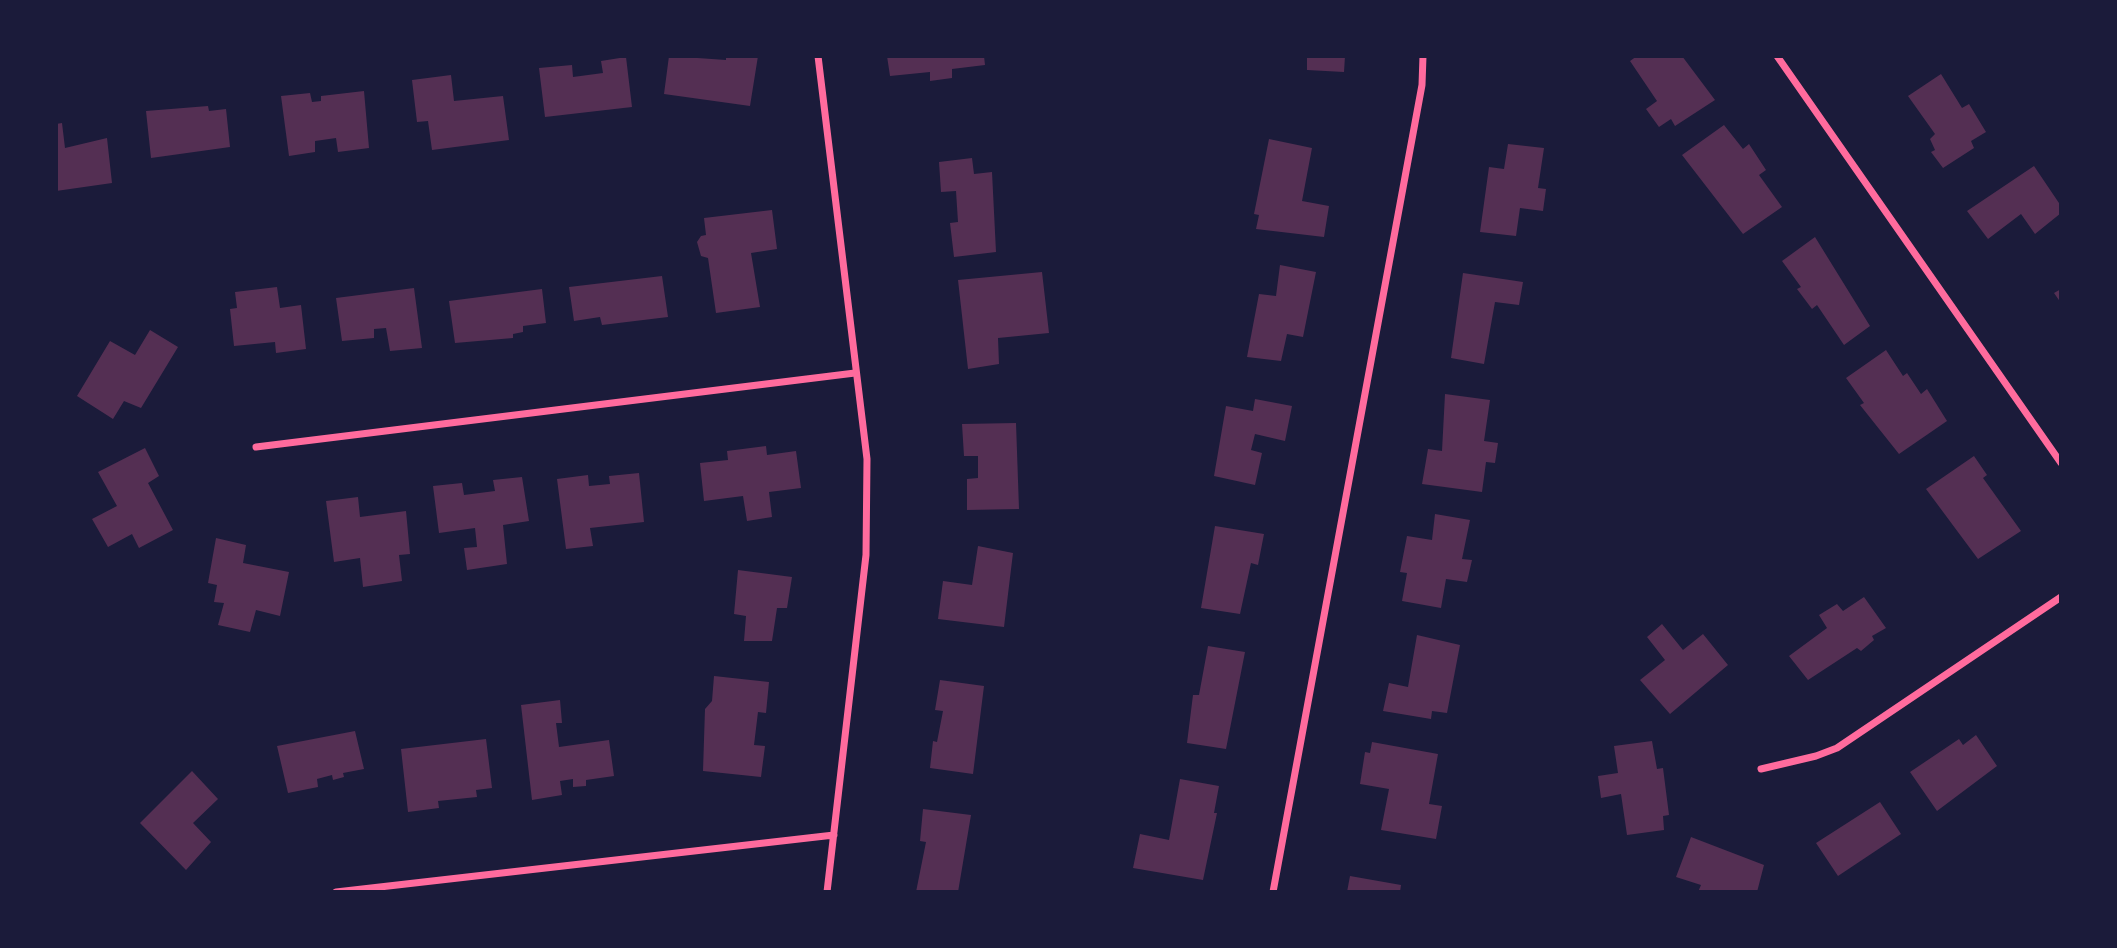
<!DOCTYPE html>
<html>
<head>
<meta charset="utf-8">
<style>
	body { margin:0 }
	#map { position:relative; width:2117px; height:948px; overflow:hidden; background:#1b1b3a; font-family:Ubuntu,sans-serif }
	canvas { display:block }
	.frame { position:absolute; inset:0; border:58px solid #1b1b3a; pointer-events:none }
</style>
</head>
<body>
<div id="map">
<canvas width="2117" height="948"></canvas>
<div class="frame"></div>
</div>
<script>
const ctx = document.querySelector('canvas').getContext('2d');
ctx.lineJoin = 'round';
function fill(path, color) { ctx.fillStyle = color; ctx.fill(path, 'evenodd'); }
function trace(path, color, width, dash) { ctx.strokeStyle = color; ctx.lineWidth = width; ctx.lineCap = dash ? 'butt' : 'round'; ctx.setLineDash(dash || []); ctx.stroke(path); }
const building = new Path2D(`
	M 669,56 L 726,60 L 726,56 L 758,56 L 750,106 L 664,94 Z
	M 887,56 L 984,56 L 985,65 L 952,69 L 952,78 L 930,81 L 930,72 L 890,76 Z
	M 1307,56 L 1345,56 L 1344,72 L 1307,70 Z
	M 1637,56 L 1682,56 L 1715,100 L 1675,126 L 1671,119 L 1659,127 L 1646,109 L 1657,101 L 1630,61 Z
	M 626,57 L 632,107 L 545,117 L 539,68 L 572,65 L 573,77 L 603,73 L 601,61 Z
	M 1941,74 L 1962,108 L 1969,104 L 1986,132 L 1971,141 L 1974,148 L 1943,168 L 1931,152 L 1935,150 L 1930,139 L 1935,134 L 1908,96 Z
	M 451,75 L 454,101 L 503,96 L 509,140 L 432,150 L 428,121 L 417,122 L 412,80 Z
	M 364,91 L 369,148 L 338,152 L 336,138 L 315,141 L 315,152 L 289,156 L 281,96 L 310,93 L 312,102 L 321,101 L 321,96 Z
	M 208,106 L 209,111 L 226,109 L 230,147 L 151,158 L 146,111 Z
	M 62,123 L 65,148 L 107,138 L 112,183 L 56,191 L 56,124 Z
	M 1724,125 L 1743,149 L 1749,144 L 1766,170 L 1759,175 L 1782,207 L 1743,234 L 1682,155 Z
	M 1269,139 L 1312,148 L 1302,201 L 1329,206 L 1324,237 L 1256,229 L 1259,215 L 1254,214 Z
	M 1508,144 L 1544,148 L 1538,188 L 1546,189 L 1543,211 L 1520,208 L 1516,236 L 1480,232 L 1489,167 L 1504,169 Z
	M 972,158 L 974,174 L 992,172 L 996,252 L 954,257 L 950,223 L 958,222 L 956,191 L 941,192 L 939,162 Z
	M 2034,166 L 2061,206 L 2061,213 L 2035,234 L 2021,214 L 1988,239 L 1967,211 Z
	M 772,210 L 777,249 L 751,253 L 760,307 L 716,313 L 708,258 L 701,256 L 697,242 L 701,236 L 706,235 L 704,218 Z
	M 1815,237 L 1870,326 L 1844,345 L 1817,305 L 1812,309 L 1797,289 L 1801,287 L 1782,261 Z
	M 1280,265 L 1316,272 L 1303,337 L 1287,334 L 1281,361 L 1247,357 L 1259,294 L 1276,296 Z
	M 1042,272 L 1049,333 L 998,338 L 999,364 L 968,369 L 958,280 Z
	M 1463,273 L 1523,282 L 1519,305 L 1495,302 L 1484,364 L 1451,358 Z
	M 662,276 L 668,317 L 602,325 L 600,317 L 574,321 L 569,287 Z
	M 277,287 L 280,308 L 301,305 L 306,349 L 276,353 L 275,342 L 234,346 L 230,309 L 237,308 L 235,292 Z
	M 414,288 L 422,348 L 390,351 L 386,328 L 374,329 L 374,338 L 342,341 L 336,298 Z
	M 542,289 L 546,323 L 523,326 L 523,332 L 513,334 L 513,338 L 455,343 L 449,301 Z
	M 2061,289 L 2061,303 L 2054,293 Z
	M 150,330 L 178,347 L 141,408 L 124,401 L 113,419 L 77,396 L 110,341 L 135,355 Z
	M 1886,350 L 1903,376 L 1907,373 L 1921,394 L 1927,389 L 1947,421 L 1899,454 L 1860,405 L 1864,403 L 1846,378 Z
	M 1445,394 L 1490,400 L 1484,441 L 1498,443 L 1495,463 L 1486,462 L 1482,492 L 1422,484 L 1428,449 L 1442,451 Z
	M 1255,399 L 1292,406 L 1285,441 L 1255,434 L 1251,450 L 1262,453 L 1255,485 L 1214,476 L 1226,406 L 1253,411 Z
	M 1016,423 L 1019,509 L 967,510 L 967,479 L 978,478 L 978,456 L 964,456 L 962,424 Z
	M 766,446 L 767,455 L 796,451 L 801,488 L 769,492 L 772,517 L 747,521 L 743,496 L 704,501 L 700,463 L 728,460 L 727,451 Z
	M 145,448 L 159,476 L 148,483 L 173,530 L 139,548 L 132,534 L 108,547 L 92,519 L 117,506 L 98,472 Z
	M 1974,456 L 1987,475 L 1983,478 L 2021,531 L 1978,559 L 1926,489 Z
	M 639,473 L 644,522 L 590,528 L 593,546 L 566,549 L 557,479 L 588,475 L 589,486 L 610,484 L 609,476 Z
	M 522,477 L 529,521 L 503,525 L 507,564 L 467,570 L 464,548 L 477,547 L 475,528 L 439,533 L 433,486 L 462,483 L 464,495 L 495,491 L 493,480 Z
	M 358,497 L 360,517 L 406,511 L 410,554 L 399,555 L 402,581 L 363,587 L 360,558 L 334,562 L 326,501 Z
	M 1435,514 L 1470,520 L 1462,559 L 1472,560 L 1467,582 L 1446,579 L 1441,608 L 1402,601 L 1407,573 L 1400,572 L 1407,536 L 1432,540 Z
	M 1215,526 L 1264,534 L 1258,565 L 1251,563 L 1240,614 L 1201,608 Z
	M 216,538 L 246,545 L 243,563 L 289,572 L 280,616 L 256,610 L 250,632 L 218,625 L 224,603 L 214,602 L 217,585 L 208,583 Z
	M 978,546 L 1013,553 L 1004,627 L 938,619 L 943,581 L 972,585 Z
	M 738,570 L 792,577 L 787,608 L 777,608 L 772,641 L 744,641 L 746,616 L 734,614 Z
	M 1864,597 L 1886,628 L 1872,636 L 1874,640 L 1861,651 L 1857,648 L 1808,680 L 1789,656 L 1827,628 L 1819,615 L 1837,604 L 1843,611 Z
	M 1662,624 L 1683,650 L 1703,634 L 1728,665 L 1670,714 L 1640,680 L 1665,660 L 1647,637 Z
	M 1417,635 L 1460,645 L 1447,713 L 1432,711 L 1431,719 L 1383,711 L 1389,683 L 1408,687 Z
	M 1208,646 L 1245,652 L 1226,749 L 1187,743 L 1193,695 L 1199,695 Z
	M 714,676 L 769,682 L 766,713 L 758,712 L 754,745 L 765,746 L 761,777 L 703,771 L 705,709 L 712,701 Z
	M 940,680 L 984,686 L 973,774 L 930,768 L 933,741 L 937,742 L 943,711 L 935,710 Z
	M 560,700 L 562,723 L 556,723 L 559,747 L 609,740 L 614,776 L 586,780 L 586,786 L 573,787 L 573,779 L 560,781 L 562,795 L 532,800 L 521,705 Z
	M 355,731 L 364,769 L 343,773 L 344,777 L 333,780 L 332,775 L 317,779 L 318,787 L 288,793 L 277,746 Z
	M 1976,735 L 1997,766 L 1937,811 L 1910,772 L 1959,739 L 1963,745 Z
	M 486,739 L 492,788 L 476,790 L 477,797 L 438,801 L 439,808 L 408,812 L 401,749 Z
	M 1652,741 L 1657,769 L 1663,768 L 1669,815 L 1663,816 L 1664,830 L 1627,835 L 1621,794 L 1601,798 L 1598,776 L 1618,773 L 1614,746 Z
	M 1372,742 L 1438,754 L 1429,804 L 1442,806 L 1436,839 L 1381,830 L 1389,789 L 1360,784 L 1365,752 L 1370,753 Z
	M 192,771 L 218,799 L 193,823 L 211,842 L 186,870 L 140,823 Z
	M 1180,779 L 1219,786 L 1214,813 L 1217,813 L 1203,880 L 1133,868 L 1140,834 L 1169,840 Z
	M 1880,802 L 1901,834 L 1838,876 L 1816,843 Z
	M 923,809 L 971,815 L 958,892 L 916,892 L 926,842 L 920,841 Z
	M 1691,837 L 1764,865 L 1757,892 L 1698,892 L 1701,885 L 1676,877 Z
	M 1350,876 L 1401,885 L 1400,892 L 1347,892 Z`);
const minor = new Path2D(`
	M 818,56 L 867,459 L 866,555 L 827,892
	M 1777,56 L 2061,463
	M 256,447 L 855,373
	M 1761,769 L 1816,756 L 1837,748 L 2061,597
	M 336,892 L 834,835
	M 1273,892 L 1422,85 L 1423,56`);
fill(building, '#542f53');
trace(minor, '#ff6b9d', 7);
</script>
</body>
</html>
